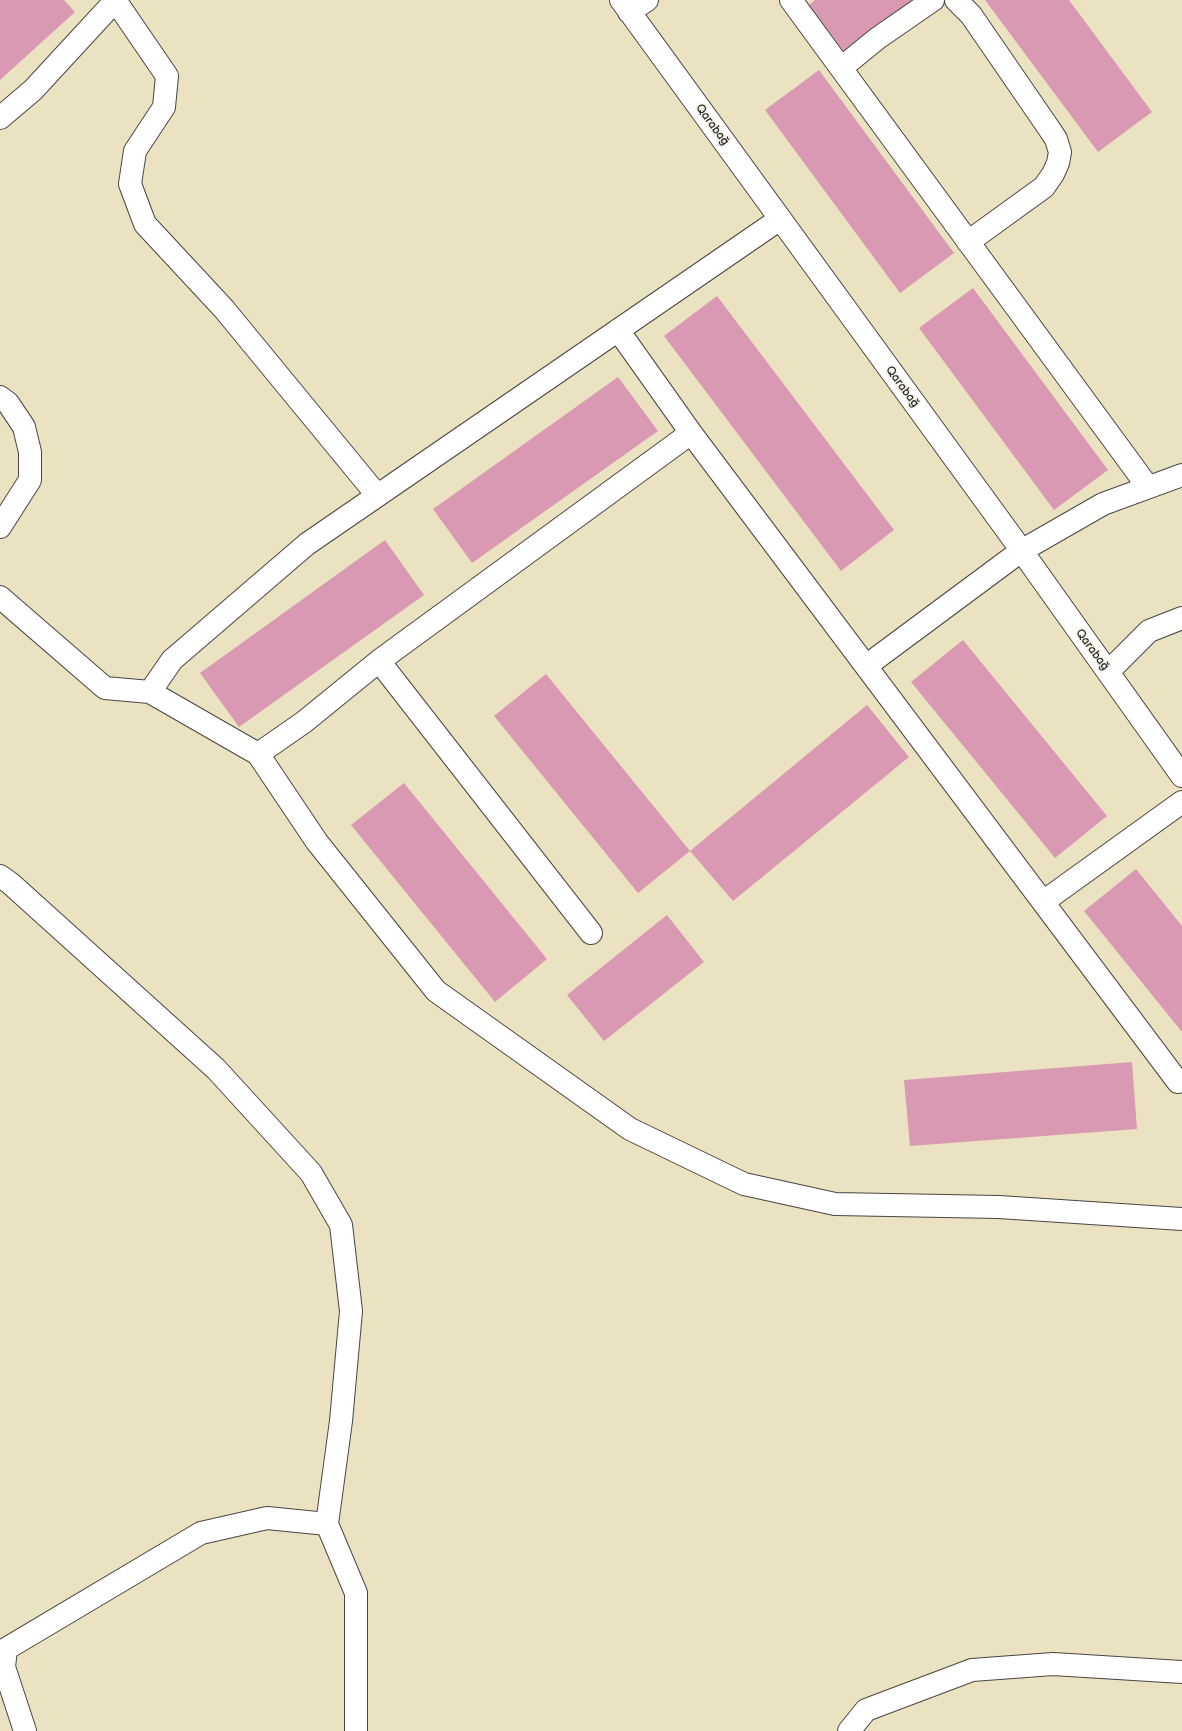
<!DOCTYPE html>
<html>
<head>
<meta charset="utf-8">
<style>
	body { margin:0 }
	canvas { display:block; background:#ebe2c1 }
</style>
</head>
<body>
<canvas width="1182" height="1731"></canvas>
<script>
const ctx = document.querySelector('canvas').getContext('2d');
ctx.lineJoin = 'round';
function fill(path, color) { ctx.fillStyle = color; ctx.fill(path, 'evenodd'); }
function trace(path, color, width, dash) { ctx.strokeStyle = color; ctx.lineWidth = width; ctx.lineCap = dash ? 'butt' : 'round'; ctx.setLineDash(dash || []); ctx.stroke(path); }
function label(font, color, halo, rows, align = 'center') {
  ctx.font = font + ' "Balsamiq Sans",sans-serif'; ctx.lineWidth = 3.5; ctx.setLineDash([]); ctx.textBaseline = 'middle'; ctx.strokeStyle = halo; ctx.fillStyle = color; for (const [text, x, y, turn = 0] of rows) {
    ctx.save(); ctx.translate(x, y); ctx.rotate((+turn || 0) * Math.PI / 180); ctx.textAlign = isNaN(turn) ? turn : align; if (halo) ctx.strokeText(text, 0, 0); ctx.fillText(text, 0, 0); ctx.restore();
  }
}
const building = new Path2D(`
	M 0,0 L 64,0 L 75,12 L 0,80 Z
	M 815,0 L 921,0 L 846,54 L 809,5 Z
	M 985,0 L 1069,0 L 1152,112 L 1098,152 Z
	M 819,70 L 954,253 L 900,293 L 765,110 Z
	M 973,288 L 1108,470 L 1054,510 L 919,328 Z
	M 717,296 L 894,530 L 841,571 L 664,336 Z
	M 618,377 L 658,431 L 472,563 L 433,509 Z
	M 385,540 L 424,595 L 239,727 L 200,673 Z
	M 963,640 L 1107,816 L 1055,858 L 911,682 Z
	M 546,674 L 690,851 L 638,893 L 494,716 Z
	M 867,705 L 909,757 L 733,901 L 690,851 Z
	M 404,783 L 547,959 L 495,1002 L 351,825 Z
	M 1136,869 L 1182,926 L 1182,1032 L 1084,911 Z
	M 667,915 L 704,962 L 604,1041 L 567,995 Z
	M 1132,1062 L 1137,1129 L 910,1146 L 904,1080 Z`);
const minor = new Path2D(`
	M 115,0 L 167,76 L 164,107 L 135,151 L 130,184 L 145,224 L 224,309 L 377,495
	M 621,0 L 1014,540 L 1182,776
	M 791,0 L 1148,487
	M 956,0 L 971,15 L 1048,127 L 1056,139 L 1060,152 L 1058,163 L 1053,174 L 1044,187 L 968,242
	M 629,12 L 647,0
	M 841,68 L 878,38 L 933,0
	M 0,118 L 33,90 L 116,0
	M 618,330 L 691,433 L 1178,1082
	M 0,397 L 8,403 L 24,427 L 30,452 L 30,480 L 0,527
	M 691,433 L 379,661 L 304,722 L 258,754 L 317,842 L 436,991 L 630,1129 L 744,1184 L 835,1204 L 999,1207 L 1182,1219
	M 0,597 L 105,688 L 150,692 L 258,754
	M 379,661 L 591,933
	M 866,666 L 1021,551 L 1103,504 L 1182,475
	M 1108,672 L 1149,631 L 1182,618
	M 150,692 L 172,660 L 307,544 L 780,219
	M 0,876 L 10,883 L 216,1069 L 311,1173 L 341,1225 L 351,1311 L 341,1421 L 327,1524 L 356,1593 L 356,1731
	M 1043,902 L 1182,802
	M 25,1731 L 4,1667 L 6,1649 L 201,1533 L 267,1518 L 327,1524
	M 849,1731 L 866,1710 L 972,1670 L 1053,1664 L 1182,1672`);
const streetNames = [
	["Qarabağ",712,125,54],
	["Qarabağ",902,387,54],
	["Qarabağ",1092,650,54]
];
fill(building, '#da99b3');
trace(minor, '#484642', 24);
trace(minor, '#fff', 22);
label('12px', '#2b2b2b', '#f7f3e8', streetNames);
</script>
</body>
</html>
